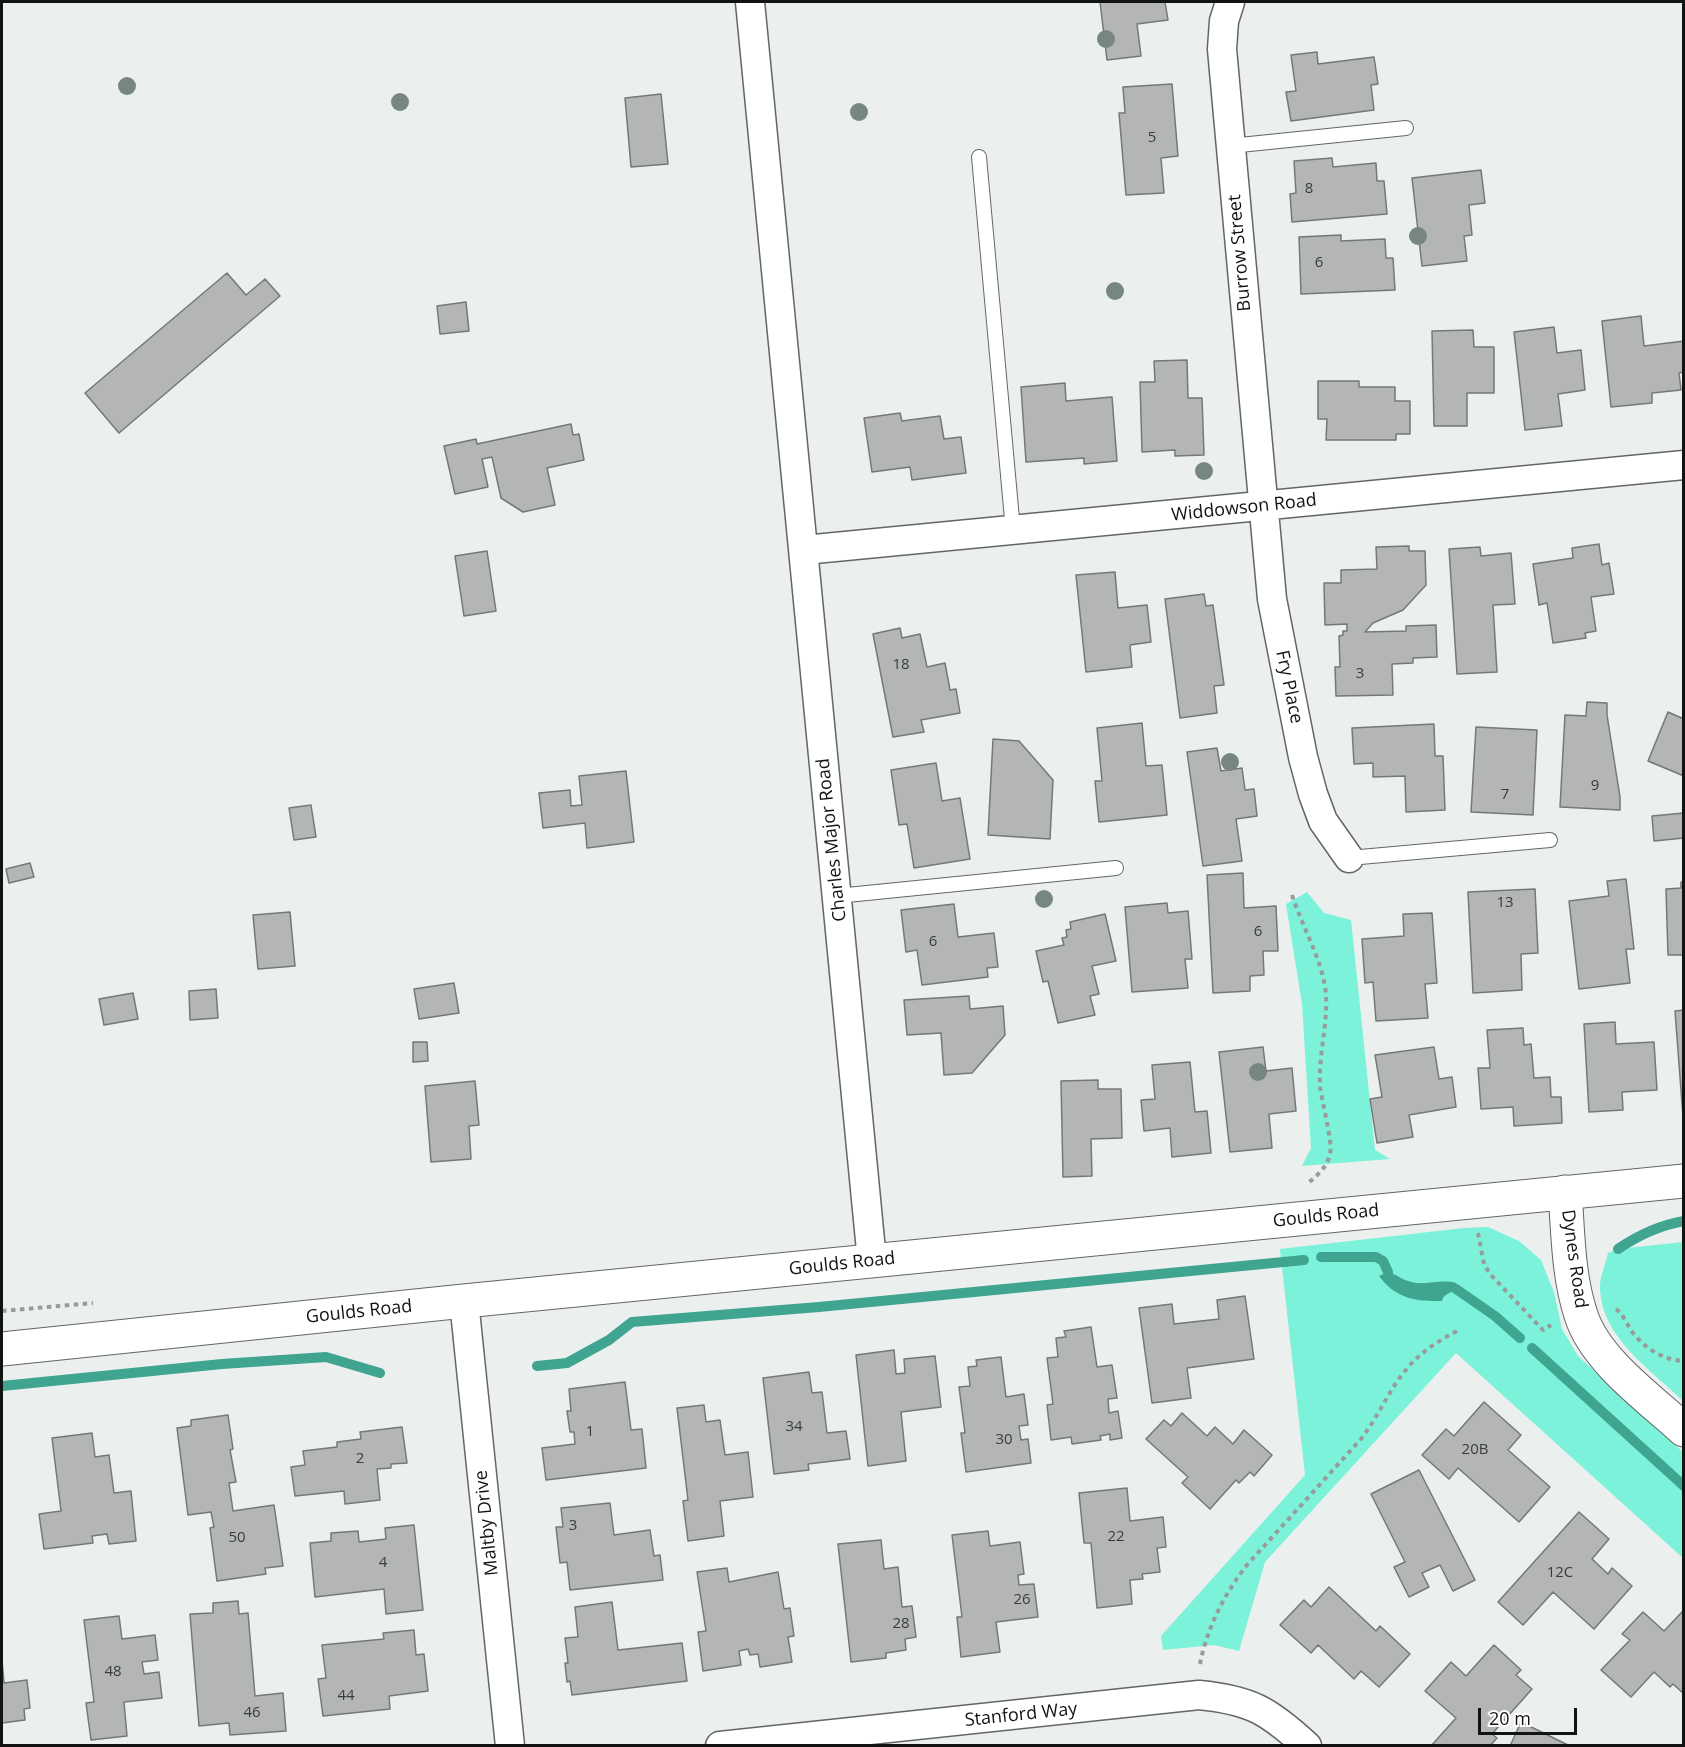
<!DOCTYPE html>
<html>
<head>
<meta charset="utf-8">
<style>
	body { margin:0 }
	#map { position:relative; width:1685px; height:1747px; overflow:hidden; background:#ebefee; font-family:"Open Sans",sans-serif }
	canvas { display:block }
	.frame { position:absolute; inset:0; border:3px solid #121313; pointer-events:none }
	.scale { position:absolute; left:1478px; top:1708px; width:99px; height:27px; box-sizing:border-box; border:3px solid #121313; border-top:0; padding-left:8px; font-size:18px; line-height:21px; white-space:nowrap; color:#121313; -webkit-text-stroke:4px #fff; paint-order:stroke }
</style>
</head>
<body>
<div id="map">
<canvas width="1685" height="1747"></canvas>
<div class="frame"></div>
<div class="scale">20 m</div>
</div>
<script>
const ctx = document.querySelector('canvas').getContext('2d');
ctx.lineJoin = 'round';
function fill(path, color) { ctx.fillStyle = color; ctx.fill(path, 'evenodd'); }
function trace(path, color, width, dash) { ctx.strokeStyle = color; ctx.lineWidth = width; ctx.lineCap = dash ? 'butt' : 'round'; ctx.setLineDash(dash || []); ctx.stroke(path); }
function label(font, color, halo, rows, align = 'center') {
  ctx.font = font + ' "Open Sans",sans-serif'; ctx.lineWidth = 6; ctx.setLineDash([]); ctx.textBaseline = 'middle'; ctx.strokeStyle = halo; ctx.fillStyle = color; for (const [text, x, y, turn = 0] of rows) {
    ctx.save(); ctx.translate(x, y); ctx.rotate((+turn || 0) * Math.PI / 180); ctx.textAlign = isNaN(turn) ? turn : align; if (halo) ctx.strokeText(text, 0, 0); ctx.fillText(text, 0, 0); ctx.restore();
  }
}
const green = new Path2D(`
	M 1307,892 L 1324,913 L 1351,920 L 1375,1150 L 1390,1159 L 1302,1166 L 1311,1148 L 1302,1004 L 1286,904 Z
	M 1488,1227 L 1519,1241 L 1541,1260 L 1554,1292 L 1562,1329 L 1578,1356 L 1683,1452 L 1683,1558 L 1456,1353 L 1265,1562 L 1239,1651 L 1214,1645 L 1163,1650 L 1161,1636 L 1305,1475 L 1280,1249 L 1464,1228 Z
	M 1683,1242 L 1684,1242 L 1683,1401 C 1651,1370 1602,1338 1600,1289 C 1599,1278 1606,1263 1608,1253 L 1618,1249 Z`);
const water = new Path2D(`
	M 1388,1272 C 1399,1275 1402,1281 1416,1283 C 1429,1284 1444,1279 1456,1283 L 1457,1286 C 1453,1294 1444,1292 1442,1301 C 1416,1302 1395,1298 1379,1276 Z`);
const stream = new Path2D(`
	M 1618,1249 C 1637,1236 1661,1225 1684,1221
	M 1321,1257 L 1376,1257 L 1383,1261 L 1388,1272
	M 1456,1289 L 1495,1316 L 1520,1338
	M 1532,1348 L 1684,1486
	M 537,1366 L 567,1363 L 609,1340 L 632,1322 L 819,1307 L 1304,1260
	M 2,1386 L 222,1364 L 326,1357 L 380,1373`);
const building = new Path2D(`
	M 1100,2 L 1165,2 L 1168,20 L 1137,24 L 1141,56 L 1107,60 Z
	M 1317,52 L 1318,64 L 1374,57 L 1378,84 L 1371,85 L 1374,110 L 1291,121 L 1286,92 L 1296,91 L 1291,55 Z
	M 1172,84 L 1178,156 L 1161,158 L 1164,193 L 1126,195 L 1119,113 L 1125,113 L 1123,87 Z
	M 661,94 L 668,164 L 631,167 L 625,98 Z
	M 1332,158 L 1333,167 L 1376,163 L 1377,181 L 1384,181 L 1387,214 L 1292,222 L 1290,194 L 1296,193 L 1294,161 Z
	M 1481,170 L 1485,203 L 1469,205 L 1472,235 L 1464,236 L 1467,261 L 1422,266 L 1412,178 Z
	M 1341,235 L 1341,241 L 1385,239 L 1386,258 L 1393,258 L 1395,290 L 1301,294 L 1299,237 Z
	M 227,273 L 246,295 L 265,279 L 280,296 L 119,433 L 85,393 Z
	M 466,302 L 469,331 L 440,334 L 437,306 Z
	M 1641,316 L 1644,346 L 1684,341 L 1684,372 L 1679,373 L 1681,390 L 1652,393 L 1652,403 L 1611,407 L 1602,321 Z
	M 1554,327 L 1557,353 L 1581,350 L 1585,390 L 1558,394 L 1562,426 L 1525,430 L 1514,332 Z
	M 1473,330 L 1474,347 L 1494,347 L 1494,393 L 1467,393 L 1467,426 L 1434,426 L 1432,331 Z
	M 1187,360 L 1188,398 L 1202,398 L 1204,455 L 1175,456 L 1175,450 L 1142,452 L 1140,382 L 1155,382 L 1154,361 Z
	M 1318,381 L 1359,381 L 1359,387 L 1395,387 L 1395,401 L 1410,401 L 1410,434 L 1396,434 L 1396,440 L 1326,440 L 1327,419 L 1318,419 Z
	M 1065,383 L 1066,401 L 1112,397 L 1117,461 L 1084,464 L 1084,458 L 1026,462 L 1021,387 Z
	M 900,413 L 902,421 L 940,416 L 944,439 L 961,437 L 966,473 L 912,480 L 910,467 L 872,472 L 864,418 Z
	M 571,424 L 573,435 L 579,434 L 584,460 L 547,468 L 555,505 L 523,512 L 501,498 L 492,457 L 482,459 L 488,487 L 455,494 L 444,446 L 476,439 L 477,444 Z
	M 1599,544 L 1602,565 L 1609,563 L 1614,594 L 1591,597 L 1596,631 L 1585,633 L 1586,638 L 1553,643 L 1547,603 L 1539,605 L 1533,564 L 1573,558 L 1572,548 Z
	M 1409,546 L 1409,551 L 1425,551 L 1426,585 L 1403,610 L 1373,623 L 1365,632 L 1406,631 L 1406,626 L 1436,625 L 1437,657 L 1413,658 L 1413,663 L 1392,664 L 1393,695 L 1336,696 L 1335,667 L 1340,667 L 1339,636 L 1343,635 L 1343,631 L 1347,631 L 1347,624 L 1325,625 L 1324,583 L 1341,583 L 1341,570 L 1377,569 L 1376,547 Z
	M 1480,547 L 1481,556 L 1511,553 L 1515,604 L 1493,605 L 1497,672 L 1457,674 L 1449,549 Z
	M 487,551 L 496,611 L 464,616 L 455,556 Z
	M 1115,572 L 1118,608 L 1147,605 L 1151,642 L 1130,645 L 1132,667 L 1086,672 L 1076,575 Z
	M 1204,594 L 1206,606 L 1213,605 L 1224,685 L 1214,686 L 1217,713 L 1180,718 L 1165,599 Z
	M 900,628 L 902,638 L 920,634 L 927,667 L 945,663 L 950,690 L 956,689 L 960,713 L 921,720 L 924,732 L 893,737 L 873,634 Z
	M 1587,702 L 1607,703 L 1607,715 L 1620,797 L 1620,810 L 1560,807 L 1565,715 L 1586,716 Z
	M 1668,712 L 1684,719 L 1684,776 L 1648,761 Z
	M 1142,723 L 1146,766 L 1162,765 L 1167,815 L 1099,822 L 1095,781 L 1102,781 L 1097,728 Z
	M 1434,724 L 1435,756 L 1443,756 L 1445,810 L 1406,812 L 1405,776 L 1373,777 L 1373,763 L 1354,764 L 1352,728 Z
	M 1476,727 L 1537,730 L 1533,815 L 1471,812 Z
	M 993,739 L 1019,741 L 1053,780 L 1050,839 L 988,835 Z
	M 1217,748 L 1221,771 L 1242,768 L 1245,790 L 1254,789 L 1257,816 L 1236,819 L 1242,861 L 1203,866 L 1187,752 Z
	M 936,763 L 942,801 L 960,798 L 970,859 L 914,868 L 907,824 L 899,825 L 891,770 Z
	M 626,771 L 634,842 L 587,848 L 585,823 L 543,828 L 539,793 L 570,790 L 571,806 L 582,805 L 579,776 Z
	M 311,805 L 316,837 L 294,840 L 289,808 Z
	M 1684,813 L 1684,838 L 1654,841 L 1652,816 Z
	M 30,863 L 34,877 L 9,883 L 6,869 Z
	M 1243,873 L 1244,908 L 1276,906 L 1278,951 L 1263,951 L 1264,975 L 1250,976 L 1250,991 L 1213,993 L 1207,875 Z
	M 1626,879 L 1634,949 L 1626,949 L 1630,983 L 1579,989 L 1569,901 L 1609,896 L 1607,881 Z
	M 1681,882 L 1684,882 L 1684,955 L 1668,955 L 1666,889 L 1681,888 Z
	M 1535,889 L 1538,953 L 1521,954 L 1522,990 L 1473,993 L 1468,892 Z
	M 1167,903 L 1168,913 L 1188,911 L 1192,959 L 1185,959 L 1188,988 L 1132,992 L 1125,907 Z
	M 954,904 L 958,937 L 994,933 L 998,967 L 987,968 L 988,977 L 922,985 L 917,950 L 906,952 L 901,910 Z
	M 290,912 L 295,966 L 258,969 L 253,915 Z
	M 1432,913 L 1437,983 L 1425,984 L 1428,1018 L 1376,1021 L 1373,982 L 1365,983 L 1362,939 L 1404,936 L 1403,914 Z
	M 1105,914 L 1116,961 L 1092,966 L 1099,994 L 1090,996 L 1095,1015 L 1058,1023 L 1048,981 L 1043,982 L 1036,951 L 1064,945 L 1062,938 L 1067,937 L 1066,930 L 1071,929 L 1070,922 Z
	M 454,983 L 459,1013 L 419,1019 L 414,989 Z
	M 216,989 L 218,1018 L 190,1020 L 189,991 Z
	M 133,993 L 138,1019 L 104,1025 L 99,999 Z
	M 969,996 L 970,1009 L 1003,1006 L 1005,1035 L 972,1073 L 944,1075 L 941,1033 L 907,1035 L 904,1000 Z
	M 1684,1010 L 1684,1117 L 1683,1117 L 1675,1011 Z
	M 1615,1022 L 1616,1044 L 1654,1042 L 1657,1090 L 1622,1092 L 1623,1110 L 1589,1112 L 1584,1024 Z
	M 1523,1028 L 1524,1045 L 1531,1044 L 1534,1078 L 1550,1077 L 1551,1097 L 1561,1097 L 1562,1123 L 1514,1126 L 1513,1107 L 1481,1109 L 1478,1068 L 1490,1068 L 1487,1030 Z
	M 413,1042 L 427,1042 L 428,1061 L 413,1062 Z
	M 1263,1047 L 1266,1071 L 1292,1068 L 1296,1111 L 1269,1114 L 1272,1148 L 1230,1152 L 1219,1052 Z
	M 1434,1047 L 1439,1079 L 1452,1077 L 1456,1107 L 1409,1115 L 1413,1137 L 1377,1143 L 1370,1099 L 1382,1097 L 1375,1055 Z
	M 1190,1062 L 1195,1112 L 1207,1111 L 1211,1153 L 1172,1157 L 1170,1128 L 1144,1131 L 1141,1100 L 1155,1099 L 1152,1065 Z
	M 1098,1080 L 1098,1089 L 1121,1089 L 1122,1138 L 1091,1139 L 1092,1176 L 1063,1177 L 1061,1081 Z
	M 475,1081 L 479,1125 L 469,1126 L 471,1159 L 431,1162 L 425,1086 Z
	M 1245,1296 L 1254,1359 L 1187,1368 L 1191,1398 L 1152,1403 L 1139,1308 L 1172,1304 L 1174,1324 L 1219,1319 L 1217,1300 Z
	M 1091,1327 L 1097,1367 L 1112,1365 L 1117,1398 L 1108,1399 L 1109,1413 L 1118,1411 L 1122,1438 L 1110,1440 L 1110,1434 L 1100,1436 L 1101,1440 L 1072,1444 L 1071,1437 L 1051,1440 L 1047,1405 L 1053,1404 L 1047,1358 L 1058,1357 L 1056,1338 L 1066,1337 L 1064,1331 Z
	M 894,1350 L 896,1374 L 905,1373 L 904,1359 L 935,1356 L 941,1407 L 901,1412 L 906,1461 L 868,1466 L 856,1355 Z
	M 1001,1357 L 1006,1397 L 1024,1394 L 1028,1425 L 1019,1426 L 1021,1440 L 1028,1439 L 1031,1463 L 966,1472 L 961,1433 L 965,1433 L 959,1387 L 970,1386 L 968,1367 L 977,1366 L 976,1360 Z
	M 809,1372 L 812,1393 L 822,1392 L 827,1433 L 846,1431 L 850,1459 L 808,1464 L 809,1470 L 774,1474 L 763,1378 Z
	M 625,1382 L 631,1430 L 642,1429 L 646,1468 L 546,1480 L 542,1448 L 575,1444 L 574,1432 L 570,1432 L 567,1411 L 571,1411 L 569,1389 Z
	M 1484,1402 L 1521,1435 L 1508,1450 L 1550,1487 L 1519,1522 L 1458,1468 L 1449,1479 L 1422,1455 L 1446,1429 L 1454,1436 Z
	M 704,1405 L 706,1422 L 720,1420 L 725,1455 L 748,1452 L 753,1497 L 720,1501 L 724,1536 L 688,1541 L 683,1501 L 688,1500 L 677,1408 Z
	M 1182,1413 L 1207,1436 L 1215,1427 L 1233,1444 L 1244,1430 L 1272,1455 L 1254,1476 L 1250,1472 L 1239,1483 L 1236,1480 L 1210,1509 L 1182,1483 L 1188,1477 L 1146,1439 L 1164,1420 L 1171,1426 Z
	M 228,1415 L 233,1449 L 230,1450 L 236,1482 L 229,1483 L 233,1511 L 274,1505 L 283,1566 L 265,1568 L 266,1574 L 217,1581 L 210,1528 L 214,1527 L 211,1512 L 188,1515 L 177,1428 L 191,1426 L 191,1420 Z
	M 402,1427 L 407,1463 L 391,1464 L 391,1468 L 377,1469 L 380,1500 L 345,1504 L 344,1491 L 295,1496 L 291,1467 L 305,1465 L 303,1451 L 337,1447 L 337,1442 L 361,1439 L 360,1432 Z
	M 92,1433 L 95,1457 L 109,1455 L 114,1493 L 131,1491 L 136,1541 L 109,1544 L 107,1534 L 92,1536 L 93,1543 L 44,1549 L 39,1514 L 61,1511 L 52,1438 Z
	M 1419,1470 L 1475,1580 L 1453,1591 L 1440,1565 L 1422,1573 L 1429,1587 L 1409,1597 L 1394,1567 L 1405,1562 L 1371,1494 Z
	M 1127,1488 L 1130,1521 L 1163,1517 L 1166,1547 L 1157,1548 L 1160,1572 L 1142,1574 L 1143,1579 L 1130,1580 L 1132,1604 L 1097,1608 L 1091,1543 L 1084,1543 L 1079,1493 Z
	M 610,1503 L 614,1535 L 650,1530 L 654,1556 L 660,1555 L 663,1580 L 570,1590 L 567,1562 L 560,1563 L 556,1527 L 563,1527 L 561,1508 Z
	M 1579,1512 L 1609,1539 L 1592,1559 L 1608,1574 L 1612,1568 L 1632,1586 L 1594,1629 L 1553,1592 L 1523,1625 L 1498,1602 Z
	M 414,1525 L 423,1610 L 386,1614 L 384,1589 L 315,1597 L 310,1543 L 331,1541 L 331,1533 L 358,1531 L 359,1542 L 386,1539 L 385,1528 Z
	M 988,1531 L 990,1546 L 1020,1542 L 1024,1574 L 1018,1575 L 1019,1585 L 1034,1584 L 1038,1617 L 996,1622 L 1000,1652 L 961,1657 L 957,1617 L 962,1617 L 952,1535 Z
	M 881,1540 L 884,1569 L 898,1567 L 902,1607 L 912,1606 L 916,1637 L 905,1639 L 906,1650 L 886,1653 L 886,1658 L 851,1662 L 838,1544 Z
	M 727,1568 L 729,1582 L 778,1572 L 784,1609 L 790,1608 L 794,1636 L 788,1637 L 792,1662 L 760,1667 L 758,1654 L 750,1655 L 748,1649 L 739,1651 L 741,1665 L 703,1671 L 698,1632 L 706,1631 L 697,1572 Z
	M 1329,1587 L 1376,1631 L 1380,1626 L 1410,1654 L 1379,1687 L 1361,1671 L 1354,1679 L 1318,1645 L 1311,1653 L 1280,1625 L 1304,1600 L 1311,1607 Z
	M 238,1601 L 239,1614 L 248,1613 L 255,1696 L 283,1693 L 286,1731 L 230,1735 L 229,1723 L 199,1726 L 190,1614 L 213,1613 L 213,1603 Z
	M 612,1602 L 618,1650 L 682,1643 L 687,1681 L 572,1695 L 570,1681 L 567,1682 L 565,1663 L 568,1663 L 565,1638 L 578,1637 L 575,1607 Z
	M 1643,1612 L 1664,1631 L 1682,1612 L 1684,1613 L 1684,1694 L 1673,1684 L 1670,1687 L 1654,1672 L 1631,1697 L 1601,1670 L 1630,1640 L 1622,1634 Z
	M 119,1616 L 122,1639 L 155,1635 L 158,1660 L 142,1662 L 144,1674 L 159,1672 L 162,1698 L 124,1702 L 127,1736 L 91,1740 L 86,1703 L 94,1702 L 84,1620 Z
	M 414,1630 L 416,1655 L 424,1654 L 428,1691 L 389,1696 L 390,1709 L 323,1716 L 318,1679 L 326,1678 L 322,1645 L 384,1639 L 383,1633 Z
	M 1494,1645 L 1521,1670 L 1516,1675 L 1532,1689 L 1492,1734 L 1497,1738 L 1490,1746 L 1431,1746 L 1456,1718 L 1425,1691 L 1451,1662 L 1466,1676 Z
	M 2,1660 L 4,1683 L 27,1680 L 30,1708 L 24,1709 L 25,1720 L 2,1723 Z
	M 1521,1722 L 1570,1746 L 1510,1746 Z`);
const path = new Path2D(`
	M 1292,895 C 1302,926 1319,954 1325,986 C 1330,1018 1318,1053 1320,1087 C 1322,1102 1333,1143 1330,1154 C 1327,1167 1318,1175 1308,1183
	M 1478,1233 L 1484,1264 L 1490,1274 L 1543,1330 L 1551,1325
	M 1616,1309 C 1624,1315 1627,1325 1633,1333 C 1646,1349 1663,1360 1684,1361
	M 2,1311 L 93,1303
	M 1200,1664 C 1207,1628 1224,1595 1246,1566 L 1361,1439 C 1378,1417 1388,1392 1405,1371 C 1419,1353 1438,1341 1457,1331`);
const service = new Path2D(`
	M 1230,146 L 1406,128
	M 979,157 L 1013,530
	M 1349,858 L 1550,840
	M 837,896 L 1116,868`);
const minor = new Path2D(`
	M 750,2 L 872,1261
	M 1230,2 L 1224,21 L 1222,49 L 1272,599 L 1303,757 L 1313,794 L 1323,821 L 1349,858
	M 804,550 L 1684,465
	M 464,1301 L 510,1746
	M 720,1746 L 1199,1695 C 1251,1700 1269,1711 1307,1746`);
const tertiary = new Path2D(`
	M 1565,1192 C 1568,1232 1568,1276 1581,1315 C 1595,1360 1649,1398 1684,1430`);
const secondary = new Path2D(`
	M 2,1349 L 464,1301 L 1684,1181`);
const trees = [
	[1106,39],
	[127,86],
	[400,102],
	[859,112],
	[1418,236],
	[1115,291],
	[1204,471],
	[1230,762],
	[1044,899],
	[1258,1072]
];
const numberNames = [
	["5",1152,138],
	["8",1309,189],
	["6",1319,263],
	["18",901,665],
	["3",1360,674],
	["9",1595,786],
	["7",1505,795],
	["13",1505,903],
	["6",1258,932],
	["6",933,942],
	["34",794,1427],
	["1",590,1432],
	["30",1004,1440],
	["20B",1475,1450],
	["2",360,1459],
	["3",573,1526],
	["22",1116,1537],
	["50",237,1538],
	["4",383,1563],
	["12C",1560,1573],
	["26",1022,1600],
	["28",901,1624],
	["48",113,1672],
	["44",346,1696],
	["46",252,1713]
];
const streetNames = [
	["Burrow Street",1240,253,-95],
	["Widdowson Road",1244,508,-6],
	["Fry Place",1289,687,78],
	["Charles Major Road",832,840,-96],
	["Goulds Road",1326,1216,-6],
	["Dynes Road",1574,1259,82],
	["Goulds Road",842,1264,-6],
	["Goulds Road",359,1312,-6],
	["Maltby Drive",487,1523,-96],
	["Stanford Way",1021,1715,-6]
];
fill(green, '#7bf2d9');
fill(water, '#3fa490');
trace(stream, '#3fa490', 10);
fill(building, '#b3b6b5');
trace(building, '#757877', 1.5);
trace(service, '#636665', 16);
trace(minor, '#636665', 31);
trace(tertiary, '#636665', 35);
trace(secondary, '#636665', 35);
trace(path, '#999b9b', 4, [4.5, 4.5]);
trace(service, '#fff', 14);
trace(minor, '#fff', 28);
trace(tertiary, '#fff', 33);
trace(secondary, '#fff', 33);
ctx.fillStyle = '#788683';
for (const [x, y] of trees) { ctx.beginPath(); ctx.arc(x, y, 9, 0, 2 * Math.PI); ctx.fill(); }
label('15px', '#3a3c3c', null, numberNames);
label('18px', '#121313', '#fff', streetNames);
</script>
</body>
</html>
